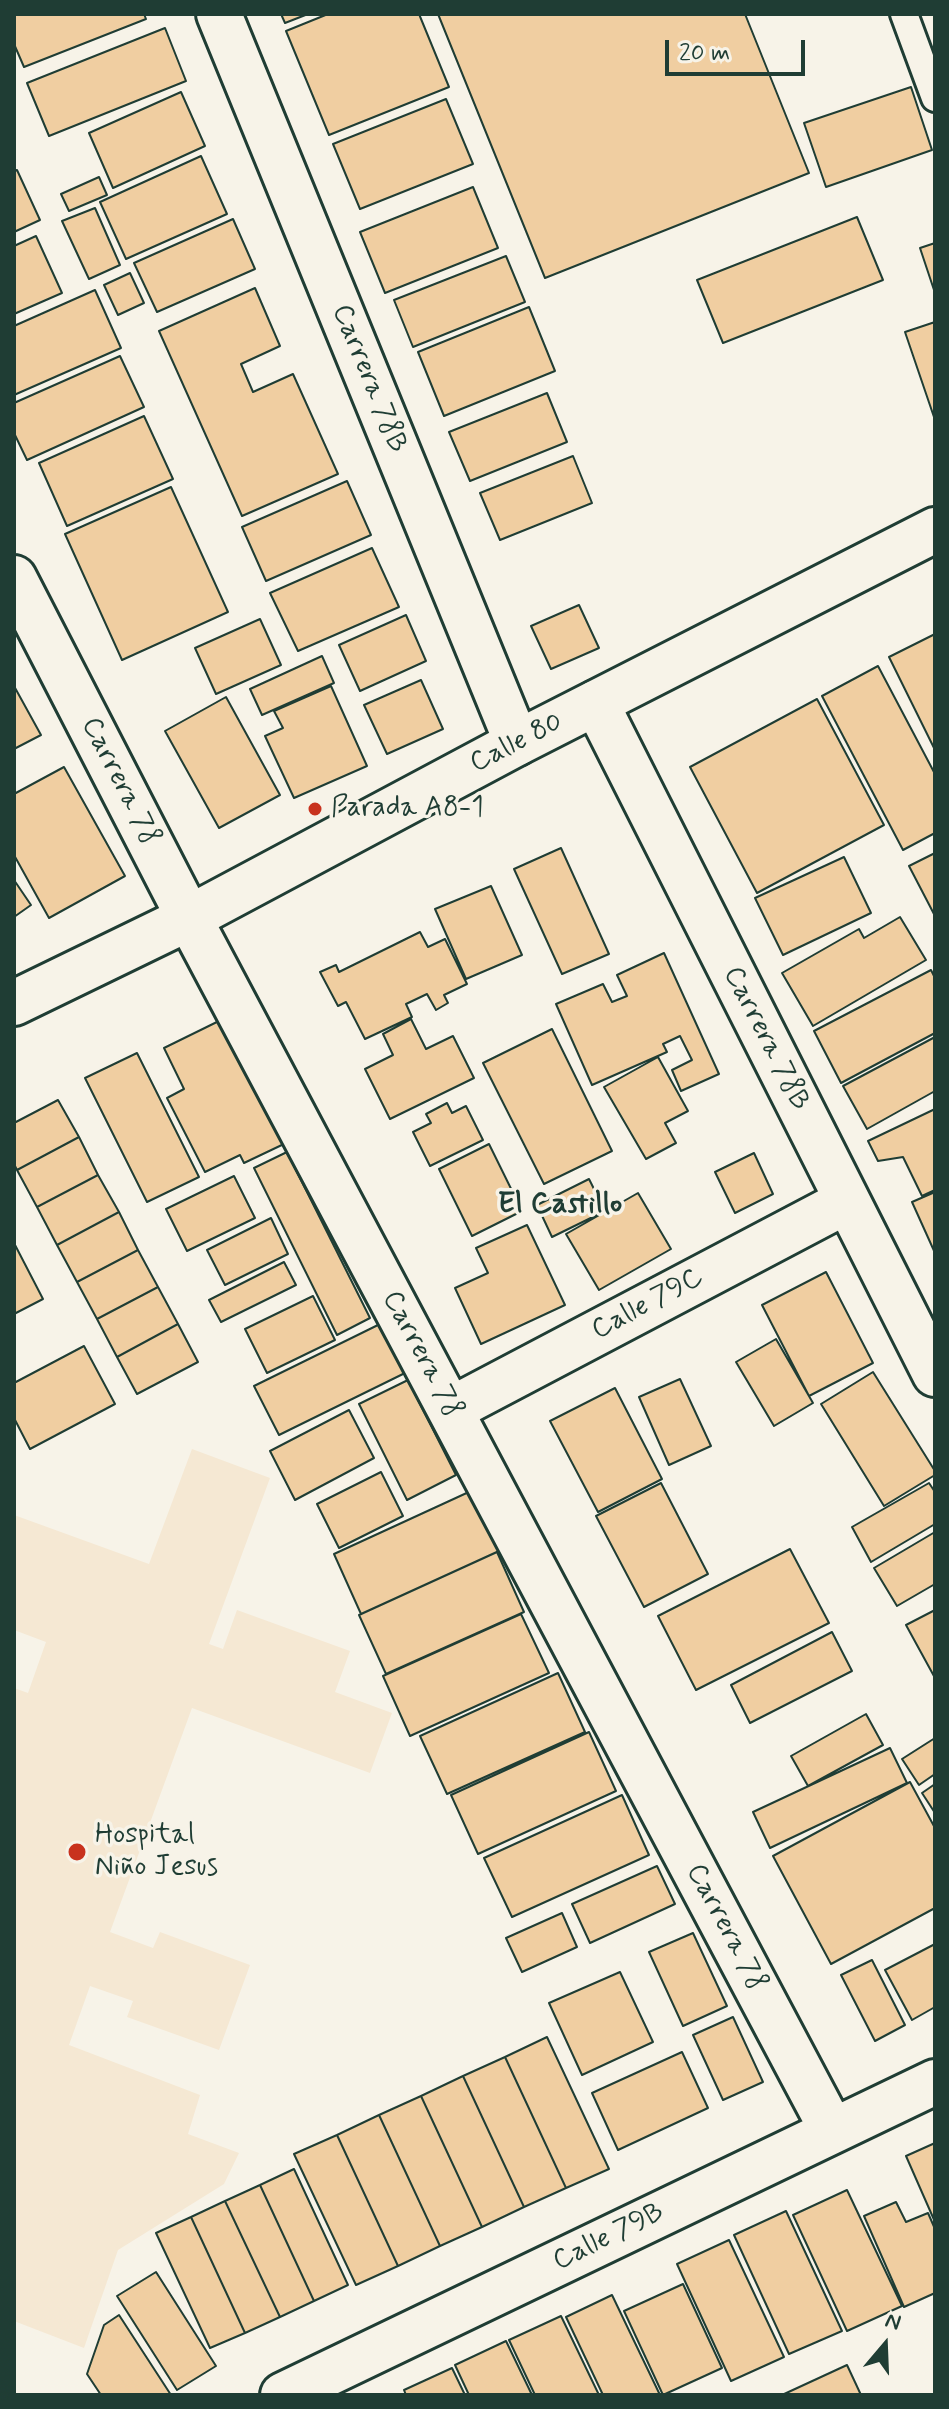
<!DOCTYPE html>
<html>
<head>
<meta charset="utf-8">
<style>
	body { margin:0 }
	#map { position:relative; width:949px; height:2409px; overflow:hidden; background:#f7f3e8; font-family:Mynerve,sans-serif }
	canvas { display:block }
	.frame { position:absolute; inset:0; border:16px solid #1f3d34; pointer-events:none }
	.north { position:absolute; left:845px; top:2305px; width:80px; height:80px; -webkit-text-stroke:6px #f7f3e8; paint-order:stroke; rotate:19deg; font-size:22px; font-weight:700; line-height:32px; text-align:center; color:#1f3d34 }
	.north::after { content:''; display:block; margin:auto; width:28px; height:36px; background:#1f3d34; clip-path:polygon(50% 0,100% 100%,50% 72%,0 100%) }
	.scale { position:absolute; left:665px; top:40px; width:140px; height:36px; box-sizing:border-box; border:4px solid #1f3d34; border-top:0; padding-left:10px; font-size:24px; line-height:28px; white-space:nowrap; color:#1f3d34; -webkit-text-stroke:6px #f7f3e8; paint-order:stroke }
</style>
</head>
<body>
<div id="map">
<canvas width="949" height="2409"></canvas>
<div class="frame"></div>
<div class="north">N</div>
<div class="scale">20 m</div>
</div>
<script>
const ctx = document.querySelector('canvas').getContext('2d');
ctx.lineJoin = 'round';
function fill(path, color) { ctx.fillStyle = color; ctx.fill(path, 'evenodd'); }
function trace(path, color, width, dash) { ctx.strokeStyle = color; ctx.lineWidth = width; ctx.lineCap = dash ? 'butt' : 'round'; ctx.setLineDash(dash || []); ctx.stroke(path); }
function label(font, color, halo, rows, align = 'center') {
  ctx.font = font + ' Mynerve,sans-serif'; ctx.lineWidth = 7; ctx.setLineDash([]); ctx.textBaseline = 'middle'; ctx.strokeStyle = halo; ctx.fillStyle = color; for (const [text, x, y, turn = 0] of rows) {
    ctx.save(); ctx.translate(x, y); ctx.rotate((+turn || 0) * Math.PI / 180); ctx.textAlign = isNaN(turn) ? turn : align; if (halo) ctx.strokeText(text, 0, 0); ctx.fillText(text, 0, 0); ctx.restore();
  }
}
const built = new Path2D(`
	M 192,1449 L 270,1478 L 209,1644 L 223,1649 L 237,1610 L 350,1651 L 335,1692 L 392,1713 L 370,1773 L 192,1708 L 110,1932 L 153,1948 L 160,1932 L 250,1965 L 219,2050 L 127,2017 L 133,2001 L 90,1986 L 69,2045 L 200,2095 L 188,2134 L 239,2153 L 224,2184 L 118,2250 L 84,2348 L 14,2321 L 14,1688 L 28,1693 L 46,1642 L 14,1630 L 14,1515 L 149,1564 Z`);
const building = new Path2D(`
	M 14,14 L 144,14 L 146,19 L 24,67 L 14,44 Z
	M 281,14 L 308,14 L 285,23 Z
	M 328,14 L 419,14 L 449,87 L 329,135 L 286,31 Z
	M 438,14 L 745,14 L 809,173 L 545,278 Z
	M 165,28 L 186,81 L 49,136 L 27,83 Z
	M 911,87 L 932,150 L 826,187 L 804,123 Z
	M 181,92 L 205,146 L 113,188 L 89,133 Z
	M 446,99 L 473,164 L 360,209 L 333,144 Z
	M 201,156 L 227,214 L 126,259 L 100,202 Z
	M 17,170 L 40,220 L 14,232 L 14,171 Z
	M 99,177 L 107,195 L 69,211 L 61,194 Z
	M 473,187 L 498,248 L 385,293 L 360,232 Z
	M 95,208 L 120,265 L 89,279 L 62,221 Z
	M 857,217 L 883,280 L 723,343 L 697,280 Z
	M 233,219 L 255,269 L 157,312 L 134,263 Z
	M 36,236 L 62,293 L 14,314 L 14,246 Z
	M 935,243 L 935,293 L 920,248 Z
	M 506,256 L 525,302 L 413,347 L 394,300 Z
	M 130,273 L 144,303 L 118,315 L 104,285 Z
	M 255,288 L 280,346 L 241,364 L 253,392 L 293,374 L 338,474 L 242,516 L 159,331 Z
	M 95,290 L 121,348 L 14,395 L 14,326 Z
	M 529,307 L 555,371 L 444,416 L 418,352 Z
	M 935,322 L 935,420 L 905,332 Z
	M 120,356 L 144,407 L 27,460 L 14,433 L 14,403 Z
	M 547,393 L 567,442 L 470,481 L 449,432 Z
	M 144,416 L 173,479 L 67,526 L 39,463 Z
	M 573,456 L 592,503 L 500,540 L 480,493 Z
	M 347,481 L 371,535 L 266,581 L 242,527 Z
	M 171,487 L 228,612 L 122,660 L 65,534 Z
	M 372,548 L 399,607 L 298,651 L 270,593 Z
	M 579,605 L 599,648 L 551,669 L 531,626 Z
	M 406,615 L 426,661 L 360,691 L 339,645 Z
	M 260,619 L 281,665 L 216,694 L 195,648 Z
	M 935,634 L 935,750 L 889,657 Z
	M 322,656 L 334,683 L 262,715 L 250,689 Z
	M 878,666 L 935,774 L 935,833 L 903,850 L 822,696 Z
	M 421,680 L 443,729 L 387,754 L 364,705 Z
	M 14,686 L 41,735 L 14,749 Z
	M 331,686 L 367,766 L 294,798 L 265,736 L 283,728 L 274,711 Z
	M 226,697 L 280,795 L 219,828 L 165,731 Z
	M 817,699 L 884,825 L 757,893 L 690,767 Z
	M 64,767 L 125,876 L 49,918 L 14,855 L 14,794 Z
	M 561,848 L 609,954 L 562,974 L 514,869 Z
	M 935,853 L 935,916 L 909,866 Z
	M 844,857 L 871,913 L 783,955 L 755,898 Z
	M 14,880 L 31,905 L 14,917 Z
	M 491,886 L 522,955 L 466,979 L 435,909 Z
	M 900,917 L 926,960 L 813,1026 L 782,973 L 859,929 L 864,938 Z
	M 420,932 L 428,947 L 445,939 L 467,984 L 444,995 L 448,1003 L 436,1010 L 427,994 L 406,1004 L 412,1017 L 365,1039 L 346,1002 L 338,1006 L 320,972 L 336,965 L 339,972 Z
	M 664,953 L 719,1074 L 681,1091 L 672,1070 L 692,1060 L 680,1036 L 663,1044 L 667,1052 L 592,1085 L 556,1004 L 603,984 L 612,1002 L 627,996 L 617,975 Z
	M 931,970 L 935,978 L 935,1033 L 841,1083 L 814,1031 Z
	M 223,1019 L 286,1143 L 244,1163 L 240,1155 L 205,1172 L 167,1098 L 184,1089 L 164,1048 Z
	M 411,1019 L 426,1049 L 453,1036 L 474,1078 L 390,1119 L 365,1069 L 393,1055 L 383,1034 Z
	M 552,1029 L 612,1151 L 544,1184 L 483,1063 Z
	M 935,1037 L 935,1091 L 867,1129 L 843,1086 Z
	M 137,1053 L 199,1177 L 147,1202 L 85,1078 Z
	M 658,1057 L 688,1111 L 665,1123 L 676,1143 L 646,1159 L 604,1087 Z
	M 58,1100 L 79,1137 L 17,1170 L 14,1164 L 14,1123 Z
	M 447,1103 L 452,1113 L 466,1106 L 483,1140 L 430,1166 L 413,1132 L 431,1123 L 426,1114 Z
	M 935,1109 L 935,1190 L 922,1196 L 903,1157 L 878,1161 L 868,1141 Z
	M 79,1137 L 98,1175 L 37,1207 L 17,1170 Z
	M 489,1144 L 522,1211 L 472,1236 L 439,1169 Z
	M 287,1152 L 370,1318 L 337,1335 L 254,1168 Z
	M 754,1153 L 773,1194 L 735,1213 L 715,1172 Z
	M 98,1175 L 119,1212 L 57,1245 L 37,1207 Z
	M 234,1176 L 255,1218 L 187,1251 L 166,1209 Z
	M 589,1179 L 605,1211 L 552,1237 L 537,1205 Z
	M 935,1192 L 935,1253 L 912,1202 Z
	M 638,1193 L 671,1249 L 599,1290 L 566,1234 Z
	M 119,1212 L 138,1250 L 77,1282 L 57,1245 Z
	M 271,1218 L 288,1254 L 225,1285 L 207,1250 Z
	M 527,1225 L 565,1305 L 481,1344 L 455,1288 L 488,1273 L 476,1248 Z
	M 14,1243 L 43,1299 L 14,1314 Z
	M 138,1250 L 158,1287 L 97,1319 L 77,1282 Z
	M 284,1262 L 296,1285 L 221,1322 L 209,1300 Z
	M 826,1272 L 873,1363 L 809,1396 L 762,1305 Z
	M 158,1287 L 178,1324 L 117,1357 L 97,1319 Z
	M 313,1296 L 335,1340 L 267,1373 L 245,1329 Z
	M 178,1324 L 198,1362 L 137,1394 L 117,1357 Z
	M 380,1324 L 405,1373 L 279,1435 L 254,1386 Z
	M 776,1339 L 813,1403 L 774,1426 L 736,1362 Z
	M 84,1346 L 115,1404 L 30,1449 L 14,1418 L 14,1383 Z
	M 873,1372 L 935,1471 L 935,1475 L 884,1506 L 821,1404 Z
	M 680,1379 L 711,1446 L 669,1465 L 639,1397 Z
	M 408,1380 L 456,1475 L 407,1500 L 359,1404 Z
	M 615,1388 L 662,1479 L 598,1512 L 550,1421 Z
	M 349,1410 L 374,1458 L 295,1500 L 270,1451 Z
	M 381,1472 L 403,1516 L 339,1548 L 317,1504 Z
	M 661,1483 L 708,1574 L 644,1607 L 596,1516 Z
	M 929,1483 L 935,1492 L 935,1524 L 871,1562 L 852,1527 Z
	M 471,1491 L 499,1551 L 361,1614 L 334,1554 Z
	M 935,1532 L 935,1584 L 897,1606 L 874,1568 Z
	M 790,1549 L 829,1623 L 696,1690 L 658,1616 Z
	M 497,1552 L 524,1612 L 386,1674 L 359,1615 Z
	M 935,1610 L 935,1678 L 906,1625 Z
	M 521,1614 L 549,1673 L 410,1736 L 383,1676 Z
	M 832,1632 L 852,1671 L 750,1723 L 731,1685 Z
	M 558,1673 L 585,1732 L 447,1794 L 420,1736 Z
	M 866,1714 L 883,1745 L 808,1786 L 791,1756 Z
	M 589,1732 L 616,1791 L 478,1854 L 451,1795 Z
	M 935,1738 L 935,1774 L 919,1785 L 902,1759 Z
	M 890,1748 L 907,1783 L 770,1848 L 753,1812 Z
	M 910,1782 L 935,1828 L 935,1908 L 831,1964 L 773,1856 Z
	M 935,1784 L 935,1813 L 922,1793 Z
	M 622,1795 L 649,1855 L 512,1917 L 484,1858 Z
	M 657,1866 L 675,1904 L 590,1943 L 572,1904 Z
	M 562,1913 L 577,1947 L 522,1972 L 506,1938 Z
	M 693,1933 L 727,2006 L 683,2026 L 649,1952 Z
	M 935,1944 L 935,2007 L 912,2020 L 885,1970 Z
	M 872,1960 L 905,2025 L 875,2041 L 841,1975 Z
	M 620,1972 L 653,2042 L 582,2075 L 549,2003 Z
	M 733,2017 L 763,2082 L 723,2100 L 693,2035 Z
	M 547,2037 L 609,2169 L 566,2188 L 505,2057 Z
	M 682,2052 L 708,2108 L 618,2150 L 592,2093 Z
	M 505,2057 L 566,2188 L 524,2207 L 463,2076 Z
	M 463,2076 L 524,2207 L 482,2227 L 421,2096 Z
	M 421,2096 L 482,2227 L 440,2246 L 379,2115 Z
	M 379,2115 L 440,2246 L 398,2266 L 337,2135 Z
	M 337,2135 L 398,2266 L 356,2285 L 294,2154 Z
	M 935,2143 L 935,2222 L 906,2156 Z
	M 294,2169 L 348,2285 L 314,2301 L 260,2185 Z
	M 260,2185 L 314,2301 L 280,2317 L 225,2201 Z
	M 847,2190 L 902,2306 L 847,2331 L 793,2215 Z
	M 225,2201 L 280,2317 L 245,2333 L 191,2217 Z
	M 896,2202 L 906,2222 L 928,2213 L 935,2229 L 935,2293 L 904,2307 L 864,2216 Z
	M 786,2211 L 842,2331 L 789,2354 L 734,2235 Z
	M 191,2217 L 245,2333 L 210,2348 L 156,2233 Z
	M 729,2240 L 784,2357 L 731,2381 L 677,2264 Z
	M 156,2272 L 216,2366 L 177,2390 L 117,2296 Z
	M 683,2284 L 722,2368 L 663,2395 L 624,2311 Z
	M 612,2295 L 660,2395 L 603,2395 L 566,2317 Z
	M 119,2315 L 171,2395 L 101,2395 L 87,2374 L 104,2325 Z
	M 561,2316 L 599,2395 L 535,2395 L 509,2340 Z
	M 506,2341 L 532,2395 L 469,2395 L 455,2365 Z
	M 847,2365 L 861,2395 L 782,2395 Z
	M 452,2368 L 465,2395 L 406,2395 L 404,2390 Z`);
const service = new Path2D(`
	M 904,14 L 935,98`);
const minor = new Path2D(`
	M 219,14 L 517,743
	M 14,578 L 189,918 L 832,2130
	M 596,703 L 935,1374
	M 450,1410 L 847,1201
	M 283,2395 L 935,2082`);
const tertiary = new Path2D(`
	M 14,1003 L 189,918 L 517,743 L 935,530`);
const markers = [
	[315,809,8,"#c8321e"],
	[77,1852,10,"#c8321e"]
];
const streetNames = [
	["Carrera 78B",368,379,68],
	["Calle 80",517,744,-27],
	["Carrera 78",119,782,63],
	["Carrera 78B",765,1039,63],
	["Calle 79C",648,1305,-28],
	["Carrera 78",421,1355,62],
	["Carrera 78",725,1928,62],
	["Calle 79B",609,2238,-26]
];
const poiNames = [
	["Parada A8-1",331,809],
	["Hospital",95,1836],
	["Niño Jesus",95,1868]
];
const neighbourhoodNames = [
	["El Castillo",560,1206]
];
fill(built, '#f5e8d3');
fill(building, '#f0cea1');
trace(building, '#1f3d34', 2);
trace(service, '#1f3d34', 32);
trace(minor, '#1f3d34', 50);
trace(tertiary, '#1f3d34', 50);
trace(service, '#f7f3e8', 26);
trace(minor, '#f7f3e8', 44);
trace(tertiary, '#f7f3e8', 44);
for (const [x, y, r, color] of markers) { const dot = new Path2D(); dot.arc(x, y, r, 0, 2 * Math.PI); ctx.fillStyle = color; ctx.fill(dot); trace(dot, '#f7f3e8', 3); }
label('28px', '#1f3d34', '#f7f3e8', streetNames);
label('28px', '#1f3d34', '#f7f3e8', poiNames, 'left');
label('bold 30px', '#1f3d34', '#f7f3e8', neighbourhoodNames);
</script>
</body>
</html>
